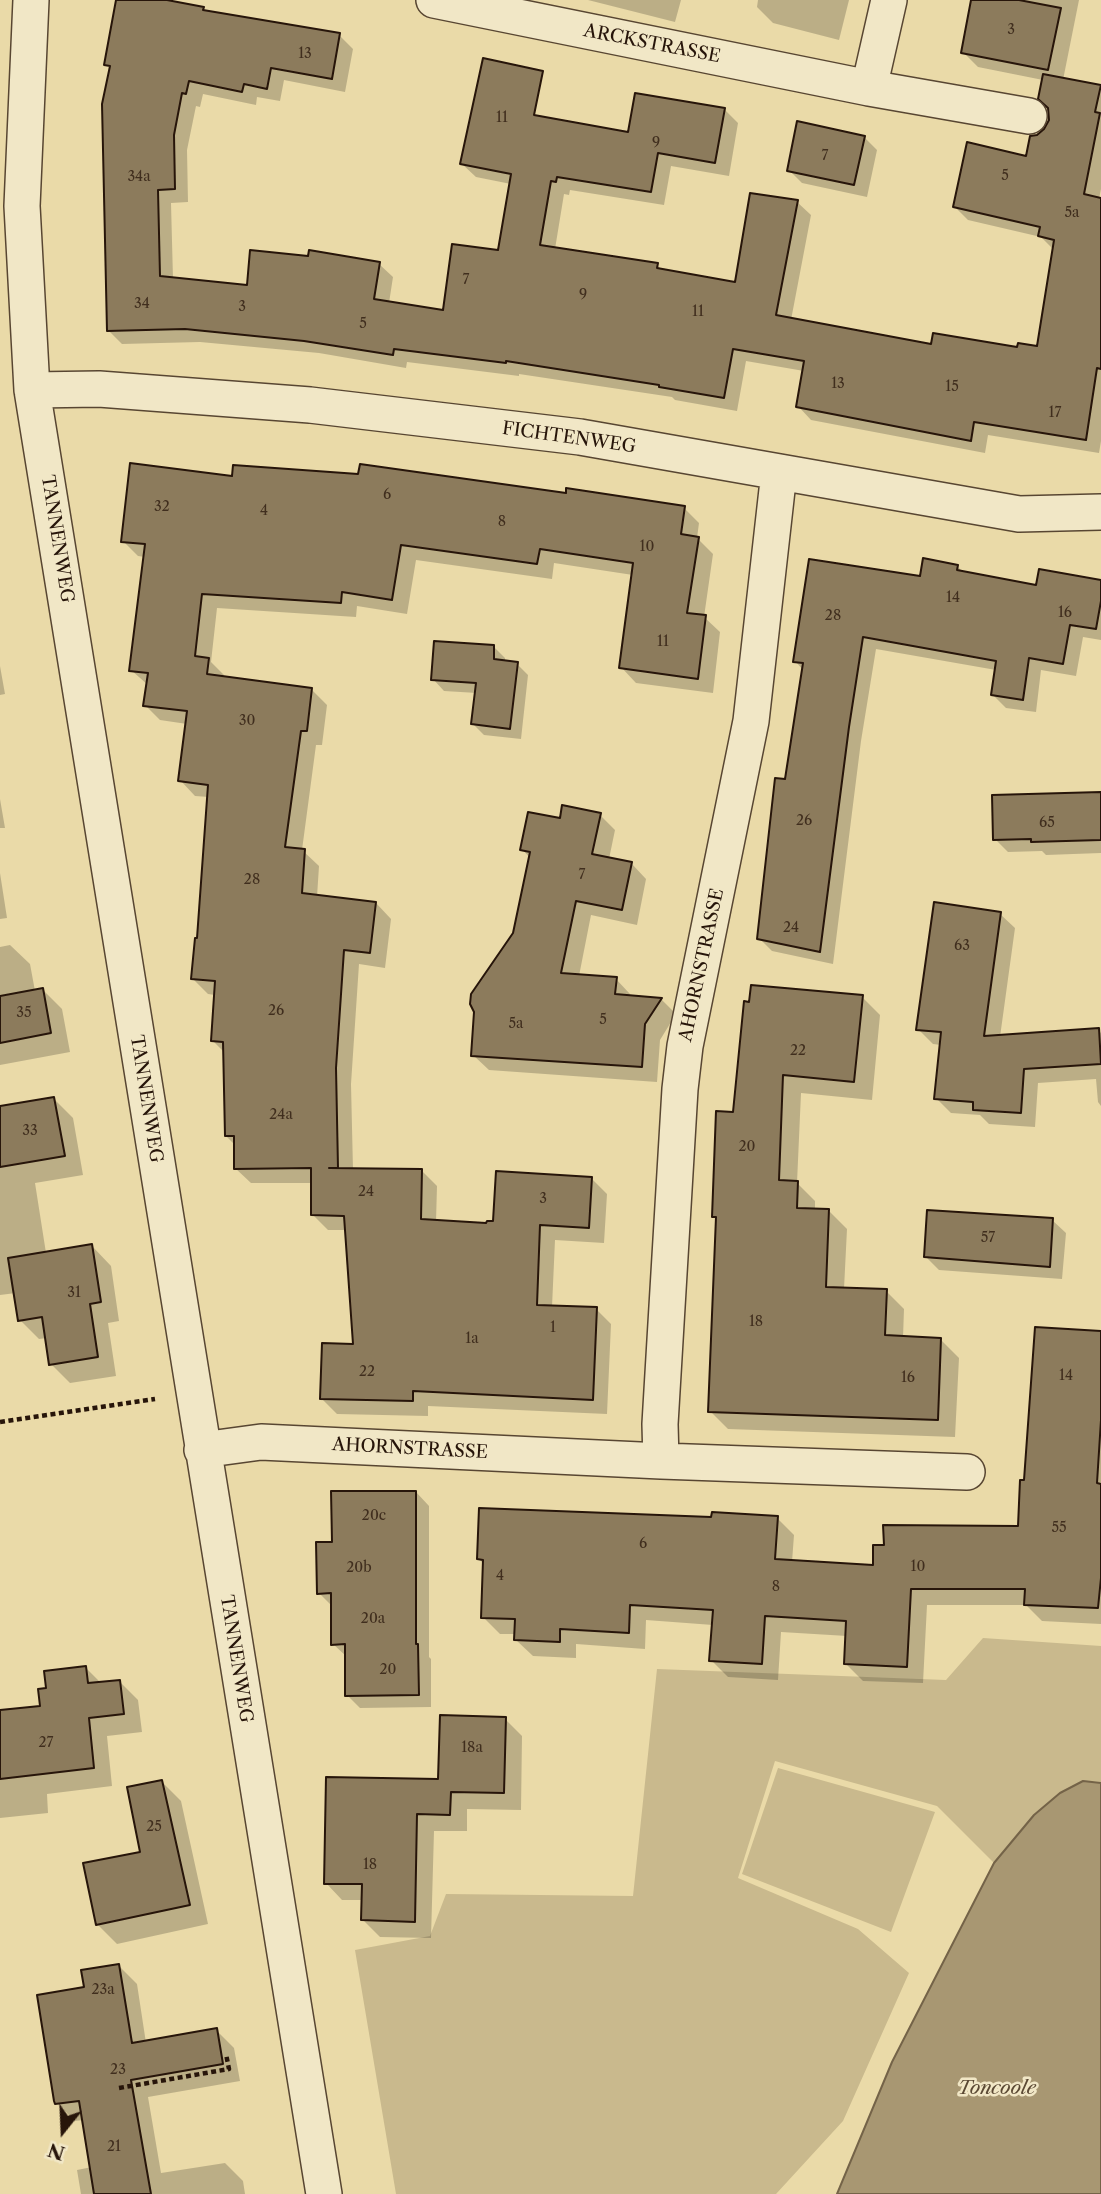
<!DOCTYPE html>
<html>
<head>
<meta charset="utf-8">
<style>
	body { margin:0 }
	#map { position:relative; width:1101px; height:2194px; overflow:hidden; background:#eadaa8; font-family:"Libre Caslon Text",serif }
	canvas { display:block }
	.north { position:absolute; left:28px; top:2096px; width:70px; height:70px; -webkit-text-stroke:5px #f1e7c6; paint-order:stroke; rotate:198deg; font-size:19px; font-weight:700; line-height:28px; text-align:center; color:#27150a }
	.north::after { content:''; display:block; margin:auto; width:24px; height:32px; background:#27150a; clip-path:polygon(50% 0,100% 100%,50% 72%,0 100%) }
</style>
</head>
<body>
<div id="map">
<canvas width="1101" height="2194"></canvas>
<div class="north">N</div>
</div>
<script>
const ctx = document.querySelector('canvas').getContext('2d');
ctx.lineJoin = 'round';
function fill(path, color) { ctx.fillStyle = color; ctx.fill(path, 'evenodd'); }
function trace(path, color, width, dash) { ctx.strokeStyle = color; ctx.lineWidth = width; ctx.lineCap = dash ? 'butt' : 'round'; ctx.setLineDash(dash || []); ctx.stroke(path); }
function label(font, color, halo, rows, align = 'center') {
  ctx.font = font + ' "Libre Caslon Text",serif'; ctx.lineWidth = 5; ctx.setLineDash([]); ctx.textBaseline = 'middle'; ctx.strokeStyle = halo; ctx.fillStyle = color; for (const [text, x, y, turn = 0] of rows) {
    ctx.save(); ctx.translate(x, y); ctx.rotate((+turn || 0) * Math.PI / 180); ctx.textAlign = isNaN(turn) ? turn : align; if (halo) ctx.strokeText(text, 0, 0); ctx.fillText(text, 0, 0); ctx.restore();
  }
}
const green = new Path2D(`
	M 983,1638 L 1101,1646 L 1101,1782 L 1083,1781 L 1034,1815 L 994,1863 L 937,1806 L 775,1761 L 738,1878 L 858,1929 L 909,1973 L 843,2121 L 776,2194 L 396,2194 L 355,1950 L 430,1936 L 446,1894 L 633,1896 L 657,1669 L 946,1680 Z
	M 778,1768 L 935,1812 L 891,1932 L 742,1874 Z`);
const water = new Path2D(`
	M 1083,1781 L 1101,1783 L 1101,2194 L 837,2194 L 892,2062 L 994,1863 L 1034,1815 L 1060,1793 Z`);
const shadow = new Path2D(`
	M 141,0 L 158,0 L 203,8 L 207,13 L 339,35 L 353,49 L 345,92 L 284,80 L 280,101 L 257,97 L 256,105 L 203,94 L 200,107 L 196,106 L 187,150 L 188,202 L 171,203 L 173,279 L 248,286 L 379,264 L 393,277 L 389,303 L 444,312 L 499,252 L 511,184 L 476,177 L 462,164 L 630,134 L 724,109 L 738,123 L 729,176 L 671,166 L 664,205 L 570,190 L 569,195 L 564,194 L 555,249 L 657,265 L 663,271 L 736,284 L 797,202 L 811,215 L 791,320 L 933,346 L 1019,349 L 1038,348 L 1054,250 L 1041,237 L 968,220 L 955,207 L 1027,158 L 1037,136 L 1046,129 L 1050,120 L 1043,80 L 978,67 L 963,52 L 973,0 L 1079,0 L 1063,80 L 1101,88 L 1101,189 L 1099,199 L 1101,200 L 1101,441 L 1099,453 L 988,435 L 985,453 L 811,420 L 798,406 L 804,371 L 746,361 L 737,411 L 675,400 L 672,397 L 519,374 L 519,376 L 407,362 L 406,368 L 319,353 L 200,342 L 122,344 L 108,330 Z
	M 588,0 L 681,0 L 675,22 Z
	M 758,0 L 849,0 L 839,40 L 773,23 L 757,7 Z
	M 864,137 L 877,150 L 867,197 L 802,183 L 789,170 Z
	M 234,478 L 568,495 L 684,508 L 699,523 L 697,538 L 713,554 L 704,617 L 720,632 L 713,693 L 636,683 L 621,667 L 633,575 L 554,563 L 552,579 L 416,560 L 407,614 L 357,606 L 356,617 L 217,608 L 211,662 L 224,675 L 223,678 L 312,690 L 327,705 L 322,745 L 316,745 L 302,850 L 319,866 L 317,897 L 376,903 L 391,919 L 385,968 L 359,964 L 351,1084 L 353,1170 L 421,1170 L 437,1186 L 436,1222 L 488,1225 L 592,1179 L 607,1194 L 604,1243 L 555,1240 L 552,1307 L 596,1309 L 611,1324 L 607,1414 L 428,1406 L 428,1416 L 337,1414 L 322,1399 L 355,1345 L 347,1230 L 328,1230 L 313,1215 L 313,1183 L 251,1183 L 235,1168 L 235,1145 L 226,1136 L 225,1053 L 212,1040 L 215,995 L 208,994 L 193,979 L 199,940 L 209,797 L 195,796 L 180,780 L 187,724 L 160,720 L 145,705 L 148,685 L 131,670 L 145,557 L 138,556 L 123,541 Z
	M 957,566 L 964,573 L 1038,587 L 1101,581 L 1101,640 L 1083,637 L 1076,676 L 1041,670 L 1036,712 L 1006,708 L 993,695 L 996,670 L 876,649 L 861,741 L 833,964 L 772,951 L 759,938 L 804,671 L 795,661 L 921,578 Z
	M 494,647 L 505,658 L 505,662 L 517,664 L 528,675 L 521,739 L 484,735 L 473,724 L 477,693 L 444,691 L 433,679 Z
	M 0,666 L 5,694 L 0,695 Z
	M 1101,793 L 1101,853 L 1046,855 L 1042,851 L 1008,852 L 995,839 Z
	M 0,799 L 5,828 L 0,828 Z
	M 600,815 L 615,830 L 609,859 L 631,863 L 646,879 L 637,925 L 591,915 L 579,976 L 615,978 L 630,994 L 630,997 L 661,999 L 676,1014 L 660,1040 L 657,1082 L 489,1070 L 473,1055 L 515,934 L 530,858 L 522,849 L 561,820 Z
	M 0,873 L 7,918 L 0,919 Z
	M 1000,914 L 1015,928 L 1000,1037 L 1098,1030 L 1101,1033 L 1101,1106 L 1098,1102 L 1096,1079 L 1038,1083 L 1035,1127 L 989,1124 L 980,1115 L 951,1113 L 936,1098 L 941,1045 L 933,1044 L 918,1029 Z
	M 10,945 L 30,964 L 35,991 L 43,990 L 62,1009 L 70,1052 L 0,1065 L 0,947 Z
	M 862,997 L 880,1015 L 872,1100 L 801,1093 L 797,1183 L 815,1201 L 815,1210 L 829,1211 L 847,1229 L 844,1289 L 886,1291 L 904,1309 L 903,1338 L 941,1340 L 959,1358 L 955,1437 L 728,1429 L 710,1411 L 718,1221 L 713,1216 L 735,1114 Z
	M 54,1099 L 73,1118 L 83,1175 L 35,1183 L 46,1253 L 92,1246 L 111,1266 L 119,1321 L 108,1323 L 116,1376 L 70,1383 L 51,1364 L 47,1338 L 39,1339 L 20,1320 L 16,1293 L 0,1295 L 0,1108 Z
	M 1052,1220 L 1066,1233 L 1062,1279 L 939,1270 L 926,1257 Z
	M 1101,1333 L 1101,1624 L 1042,1621 L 1026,1605 L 927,1605 L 923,1683 L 863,1681 L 846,1664 L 847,1636 L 781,1632 L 778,1680 L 728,1677 L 711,1660 L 713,1625 L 646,1620 L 645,1649 L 576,1644 L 576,1658 L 533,1656 L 516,1640 L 516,1634 L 500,1634 L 483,1617 L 484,1564 L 479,1559 L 713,1519 L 777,1518 L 794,1535 L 792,1562 L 875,1567 L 1020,1528 L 1026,1482 Z
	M 416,1492 L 429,1506 L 429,1657 L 431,1659 L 431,1707 L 360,1708 L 347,1695 L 347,1657 L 333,1644 L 333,1607 L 319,1593 L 333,1544 Z
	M 86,1668 L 101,1683 L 119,1681 L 138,1700 L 142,1732 L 107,1736 L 112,1786 L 47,1794 L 48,1813 L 0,1818 L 0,1712 L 42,1707 L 48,1689 Z
	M 505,1719 L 522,1736 L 521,1810 L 467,1809 L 467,1831 L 434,1831 L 431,1938 L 380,1937 L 363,1920 L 364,1900 L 342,1900 L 326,1883 Z
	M 162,1782 L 181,1801 L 208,1924 L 117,1944 L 98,1925 L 85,1865 L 142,1853 Z
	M 119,1966 L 137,1984 L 146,2043 L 216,2030 L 234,2048 L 240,2081 L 148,2097 L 161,2173 L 225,2163 L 243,2181 L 245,2194 L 81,2194 L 77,2170 L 92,2167 L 84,2120 L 75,2121 L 57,2103 L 86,1989 Z`);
const building = new Path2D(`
	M 116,0 L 167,0 L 204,7 L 203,10 L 340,33 L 332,79 L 271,68 L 267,89 L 244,84 L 242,92 L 189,81 L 186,94 L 182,93 L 174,135 L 175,189 L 158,190 L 160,276 L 247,285 L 250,250 L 308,256 L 309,250 L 380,262 L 374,299 L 443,310 L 452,244 L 498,250 L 511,174 L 460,164 L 483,58 L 543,71 L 534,115 L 628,132 L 635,93 L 725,108 L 715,163 L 658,153 L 651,192 L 557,177 L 556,182 L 551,181 L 540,245 L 658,263 L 657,268 L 735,282 L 750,193 L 798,200 L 776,315 L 931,344 L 933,333 L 1017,347 L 1018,343 L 1037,346 L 1054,240 L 1038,236 L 1040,227 L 953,207 L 967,142 L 1026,156 L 1030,136 L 1037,135 L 1044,129 L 1049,120 L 1048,108 L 1038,99 L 1043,74 L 1101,85 L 1095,112 L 1100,113 L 1084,194 L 1101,198 L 1101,369 L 1097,368 L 1086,440 L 974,422 L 971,441 L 796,407 L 804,361 L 733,349 L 724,398 L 659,387 L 659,385 L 506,361 L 506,363 L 394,349 L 393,355 L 304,341 L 185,329 L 107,331 L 102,104 L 110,66 L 104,65 Z
	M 971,0 L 1019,0 L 1061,8 L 1048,70 L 961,53 Z
	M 797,121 L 865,136 L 854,185 L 787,171 Z
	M 130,463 L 232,476 L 233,465 L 358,474 L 360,464 L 566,493 L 566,488 L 685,506 L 681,534 L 699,537 L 687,613 L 706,615 L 698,679 L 619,668 L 633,563 L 540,549 L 537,564 L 401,545 L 392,600 L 342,592 L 341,603 L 202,594 L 195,656 L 209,658 L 207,674 L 312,688 L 307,731 L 301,731 L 285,847 L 305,849 L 302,893 L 376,902 L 370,953 L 344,950 L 336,1068 L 338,1168 L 329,1168 L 422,1169 L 421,1219 L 486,1223 L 487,1221 L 493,1221 L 496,1171 L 592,1177 L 589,1228 L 540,1225 L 537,1305 L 597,1307 L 593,1400 L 413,1391 L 413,1401 L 320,1399 L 322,1343 L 353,1344 L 344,1216 L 311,1215 L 311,1168 L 234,1169 L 234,1136 L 225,1136 L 223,1042 L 211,1041 L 215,981 L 191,979 L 195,938 L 197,938 L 208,785 L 178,781 L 187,711 L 143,706 L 148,673 L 129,671 L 145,544 L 121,542 Z
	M 923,558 L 958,565 L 957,570 L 1036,585 L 1039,569 L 1101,580 L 1101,601 L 1096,629 L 1070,625 L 1063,664 L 1029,658 L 1023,700 L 991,695 L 996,661 L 863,637 L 849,727 L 820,952 L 757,939 L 775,778 L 785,779 L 803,663 L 793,662 L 809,559 L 920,576 Z
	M 434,641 L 494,645 L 494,659 L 518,662 L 510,729 L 471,724 L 476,683 L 431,680 Z
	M 1101,792 L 1101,840 L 1031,842 L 1031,839 L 993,840 L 992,795 Z
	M 562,805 L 601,813 L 592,854 L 632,862 L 622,910 L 576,901 L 561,973 L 617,977 L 615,994 L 662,998 L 645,1024 L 642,1067 L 471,1056 L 474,1012 L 470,1004 L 471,994 L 513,933 L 530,852 L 520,850 L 528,812 L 560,818 Z
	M 934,902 L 1001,912 L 984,1036 L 1099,1028 L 1101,1064 L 1024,1069 L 1021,1113 L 973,1110 L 973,1102 L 934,1099 L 941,1032 L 916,1030 Z
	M 751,985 L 863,995 L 854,1082 L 783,1075 L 779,1180 L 798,1181 L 797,1208 L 829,1209 L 826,1287 L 887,1289 L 885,1335 L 941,1338 L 938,1420 L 708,1412 L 716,1217 L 712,1217 L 716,1111 L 733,1112 L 744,1001 L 749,1002 Z
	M 43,988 L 51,1033 L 0,1043 L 0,996 Z
	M 54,1097 L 65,1156 L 0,1167 L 0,1106 Z
	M 927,1210 L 1053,1218 L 1050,1267 L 924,1257 Z
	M 92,1244 L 101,1302 L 90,1304 L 98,1357 L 49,1365 L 42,1317 L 18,1321 L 8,1258 Z
	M 1035,1327 L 1101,1331 L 1101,1420 L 1097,1483 L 1101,1484 L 1101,1578 L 1098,1608 L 1024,1605 L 1025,1589 L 911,1589 L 907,1667 L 844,1664 L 846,1621 L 765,1616 L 762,1664 L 709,1661 L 713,1610 L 630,1605 L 629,1633 L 560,1629 L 560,1642 L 514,1640 L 515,1619 L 481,1618 L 483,1560 L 477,1559 L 479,1508 L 711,1517 L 712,1512 L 778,1516 L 775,1559 L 873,1565 L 873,1545 L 884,1545 L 883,1525 L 1018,1526 L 1020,1480 L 1024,1480 Z
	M 331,1491 L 416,1491 L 416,1644 L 418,1644 L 419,1695 L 345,1696 L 345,1644 L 331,1645 L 331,1593 L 317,1594 L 316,1542 L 332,1542 Z
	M 86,1666 L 88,1683 L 120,1680 L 124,1714 L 89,1718 L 94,1768 L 0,1779 L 0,1710 L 40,1706 L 38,1689 L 46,1688 L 44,1671 Z
	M 440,1715 L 506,1717 L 504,1793 L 451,1792 L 450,1815 L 417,1814 L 415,1922 L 361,1920 L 362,1884 L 324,1884 L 326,1777 L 438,1779 Z
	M 162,1780 L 190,1905 L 96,1925 L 83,1863 L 140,1852 L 127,1787 Z
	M 119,1964 L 132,2043 L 217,2028 L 223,2064 L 131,2080 L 151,2194 L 94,2194 L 79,2101 L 55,2104 L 54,2101 L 37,1995 L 84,1987 L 81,1970 Z`);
const path = new Path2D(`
	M 0,1422 L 155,1399
	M 119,2088 L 229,2069 L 226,2054`);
const street = new Path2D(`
	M 31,0 L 22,206 L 32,390 L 324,2194
	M 434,0 L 869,88 L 889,0
	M 869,88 L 1029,116
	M 32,390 L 99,389 L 310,405 L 580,437 L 1019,514 L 1101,512
	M 202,1450 L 261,1442 L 661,1461 L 660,1424 L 680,1089 L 685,1046 L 751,721 L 779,472
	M 661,1461 L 967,1472`);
const numberNames = [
	["3",1011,30],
	["13",305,54],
	["11",502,118],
	["9",656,143],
	["7",825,156],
	["5",1005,176],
	["34a",139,177],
	["5a",1072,213],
	["7",466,280],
	["9",583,295],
	["34",142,304],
	["3",242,307],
	["11",698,312],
	["5",363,324],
	["13",838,384],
	["15",952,387],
	["17",1055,413],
	["6",387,495],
	["32",162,507],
	["4",264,511],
	["8",502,522],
	["10",647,547],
	["14",953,598],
	["16",1065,613],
	["28",833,616],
	["11",663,642],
	["30",247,721],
	["26",804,821],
	["65",1047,823],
	["7",582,875],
	["28",252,880],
	["24",791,928],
	["63",962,946],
	["26",276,1011],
	["35",24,1013],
	["5",603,1020],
	["5a",516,1024],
	["22",798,1051],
	["24a",281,1115],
	["33",30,1131],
	["20",747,1147],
	["24",366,1192],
	["3",543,1199],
	["57",988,1238],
	["31",74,1293],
	["18",756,1322],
	["1",553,1328],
	["1a",472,1339],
	["22",367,1372],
	["14",1066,1376],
	["16",908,1378],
	["20c",374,1516],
	["55",1059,1528],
	["6",643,1544],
	["10",918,1567],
	["20b",359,1568],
	["4",500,1576],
	["8",776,1587],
	["20a",373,1619],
	["20",388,1670],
	["27",46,1743],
	["18a",472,1748],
	["25",154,1827],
	["18",370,1865],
	["23a",103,1990],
	["23",118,2070],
	["21",114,2147]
];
const streetNames = [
	["ARCKSTRASSE",652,44,11],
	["FICHTENWEG",569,438,8],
	["TANNENWEG",57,539,81],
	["AHORNSTRASSE",702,965,-78],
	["TANNENWEG",146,1099,81],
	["AHORNSTRASSE",410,1449,3],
	["TANNENWEG",236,1659,81]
];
const waterNames = [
	["Toncoole",997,2089]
];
fill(green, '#c9b98d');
fill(water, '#a89772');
trace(water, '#746348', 2);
fill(shadow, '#0003');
fill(building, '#8c7b5c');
trace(building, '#27150a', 2);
trace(street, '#584632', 38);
trace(path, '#27150a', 4.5, [5, 3.5]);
trace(street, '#f1e7c6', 35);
label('14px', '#402e1e', null, numberNames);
label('18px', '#27150a', '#f1e7c6', streetNames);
label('italic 19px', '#5b4934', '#f1e7c6', waterNames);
</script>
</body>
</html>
